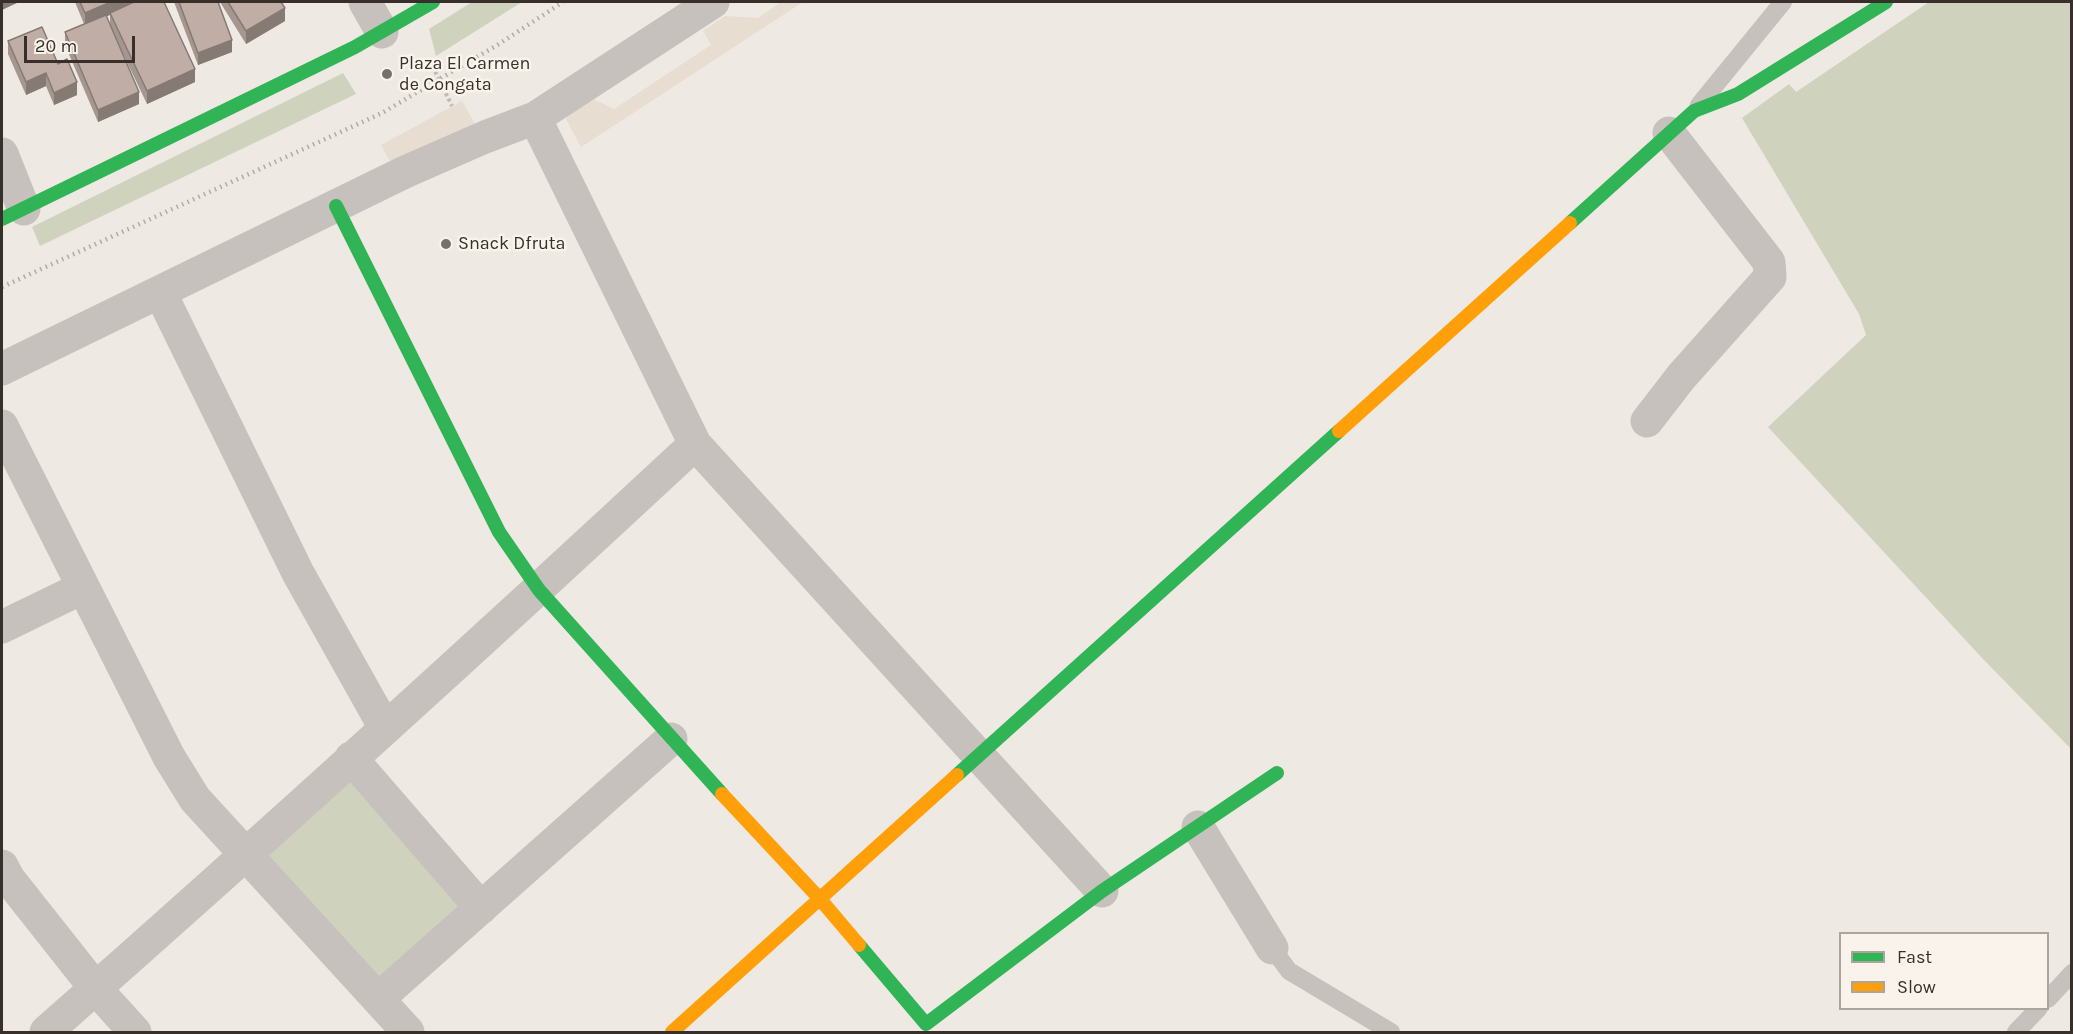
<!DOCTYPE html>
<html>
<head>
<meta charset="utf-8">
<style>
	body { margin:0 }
	#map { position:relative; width:2073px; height:1034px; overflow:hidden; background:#eee9e3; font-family:Karla,sans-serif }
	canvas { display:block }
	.frame { position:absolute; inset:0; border:3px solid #382f2a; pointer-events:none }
	.legend { position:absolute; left:1839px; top:932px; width:210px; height:78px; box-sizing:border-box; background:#f9f3ec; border:2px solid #aca59e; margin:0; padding:8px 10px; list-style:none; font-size:18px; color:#382f2a }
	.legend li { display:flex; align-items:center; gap:12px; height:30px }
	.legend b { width:30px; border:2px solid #aca59e }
	.scale { position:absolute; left:24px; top:36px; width:111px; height:27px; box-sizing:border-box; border:3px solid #382f2a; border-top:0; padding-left:8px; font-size:18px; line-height:21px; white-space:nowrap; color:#382f2a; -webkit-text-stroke:4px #f9f3ec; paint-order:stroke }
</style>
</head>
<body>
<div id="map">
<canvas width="2073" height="1034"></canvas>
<div class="frame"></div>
<ul class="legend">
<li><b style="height:8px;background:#30b455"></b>Fast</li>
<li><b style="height:8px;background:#ff9f0a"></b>Slow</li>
</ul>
<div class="scale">20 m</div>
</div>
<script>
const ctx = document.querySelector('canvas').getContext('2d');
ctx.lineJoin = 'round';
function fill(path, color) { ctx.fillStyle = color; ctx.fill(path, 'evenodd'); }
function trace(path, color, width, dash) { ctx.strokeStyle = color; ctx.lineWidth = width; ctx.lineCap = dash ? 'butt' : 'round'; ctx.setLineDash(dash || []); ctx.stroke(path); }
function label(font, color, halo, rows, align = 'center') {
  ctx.font = font + ' Karla,sans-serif'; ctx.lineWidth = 5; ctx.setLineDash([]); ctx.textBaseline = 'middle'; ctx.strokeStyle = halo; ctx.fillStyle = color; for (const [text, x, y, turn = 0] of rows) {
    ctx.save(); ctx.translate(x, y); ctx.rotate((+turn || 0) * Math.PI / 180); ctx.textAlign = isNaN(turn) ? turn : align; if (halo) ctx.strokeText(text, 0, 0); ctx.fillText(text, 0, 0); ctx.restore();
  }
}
const green = new Path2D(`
	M 472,2 L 522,2 L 436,56 L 429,29 Z
	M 1929,2 L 2071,2 L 2071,749 L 1983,659 L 1768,427 L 1866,335 L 1859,314 L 1742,118 L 1789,84 L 1796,92 Z
	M 343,73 L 356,94 L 40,246 L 32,227 Z
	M 349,780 L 463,907 L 382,979 L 269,862 L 269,850 Z`);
const plaza = new Path2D(`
	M 781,2 L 803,2 L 581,147 L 566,119 L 570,113 L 593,99 L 614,109 L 711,45 L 703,31 L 725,16 L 758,18 Z
	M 462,101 L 475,124 L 391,163 L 381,145 Z`);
const path = new Path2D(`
	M 430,61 L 452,106`);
const lane = new Path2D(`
	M 1699,105 L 1783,2
	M 1272,948 L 1289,971 L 1391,1032
	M 2048,999 L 2072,973
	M 2016,1032 L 2039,1008`);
const street = new Path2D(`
	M 365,2 L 382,32
	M 535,118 L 695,444 L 1102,891
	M 2,154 L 24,209
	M 160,292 L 298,573 L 385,728
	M 2,369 L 405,172 L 485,137 L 535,118 L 713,2
	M 1647,421 L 1681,377 L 1770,277 L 1769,262 L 1669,133
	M 2,426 L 169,757 L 195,799 L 408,1032
	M 2,627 L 82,588
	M 351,758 L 481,908
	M 1198,827 L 1272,948
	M 2,866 L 9,879 L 96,989 L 135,1032
	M 378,999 L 671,739
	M 46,1032 C 265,839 481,643 695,444`);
const fast = new Path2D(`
	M 336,206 L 499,532 L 539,590 L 722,794
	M 2,219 L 355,47 L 433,2
	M 1570,223 L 1694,111 L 1738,94 L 1886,2
	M 957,775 L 1339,431
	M 859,945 L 926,1024 L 1102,891 L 1277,773`);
const slow = new Path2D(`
	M 1339,431 L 1570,223
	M 722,794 L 820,899 L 859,945
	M 672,1032 L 957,775`);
const rail = new Path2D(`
	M 2,287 L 382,113 L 499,44 L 563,2`);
const wall = new Path2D(`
	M 75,2 L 164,2 L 195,82 L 147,104 L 116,39 L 139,104 L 98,122 L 65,45 L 65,32 L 84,24 ZM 110,15 L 110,24 L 106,16 Z
	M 174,2 L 218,2 L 232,52 L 198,65 Z
	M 220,2 L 281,2 L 285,21 L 246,44 Z
	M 8,41 L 58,64 L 77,95 L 54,105 L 46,86 L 26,95 L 8,54 Z`);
const shadedWall = new Path2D(`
	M 2,2 L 19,2 L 2,10 Z
	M 111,2 L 142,2 L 85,25 L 85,13 Z
	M 285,8 L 285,21 L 246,44 L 246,31 Z
	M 232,40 L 232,52 L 198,65 L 198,53 Z
	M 195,69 L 195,82 L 147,104 L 147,91 Z
	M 46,73 L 46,86 L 26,95 L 26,82 Z
	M 77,82 L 77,95 L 54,105 L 54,93 Z
	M 139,92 L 139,104 L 98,122 L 98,110 Z`);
const building = new Path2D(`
	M 80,2 L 111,2 L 85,13 Z
	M 134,2 L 164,2 L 195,69 L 147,91 L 110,13 Z
	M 179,2 L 218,2 L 232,40 L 198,53 Z
	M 228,2 L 281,2 L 285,8 L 246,31 Z
	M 106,15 L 139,92 L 98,110 L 65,32 Z
	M 42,27 L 58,64 L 67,59 L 77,82 L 54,93 L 46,73 L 26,82 L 8,41 Z`);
const markers = [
	[387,74,6,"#78706b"],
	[446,244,6,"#78706b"]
];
const poiNames = [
	["Plaza El Carmen",399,64],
	["de Congata",399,85],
	["Snack Dfruta",458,244]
];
fill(green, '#cfd3be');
fill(plaza, '#e7ddd1');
trace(path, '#c0bab5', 4, [3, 3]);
trace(lane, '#c7c1bd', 18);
trace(street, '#c7c1bd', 33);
trace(fast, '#30b455', 14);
trace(slow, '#ff9f0a', 14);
trace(rail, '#afaaa7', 4.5, [1.5, 4.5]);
fill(wall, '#a5968f');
fill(shadedWall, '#867a74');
fill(building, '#c0aea6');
trace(building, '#867a74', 1.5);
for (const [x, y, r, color] of markers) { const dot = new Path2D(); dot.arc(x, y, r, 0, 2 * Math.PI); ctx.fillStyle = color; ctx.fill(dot); trace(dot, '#f9f3ec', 2); }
label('18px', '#382f2a', '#f9f3ec', poiNames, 'left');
</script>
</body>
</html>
